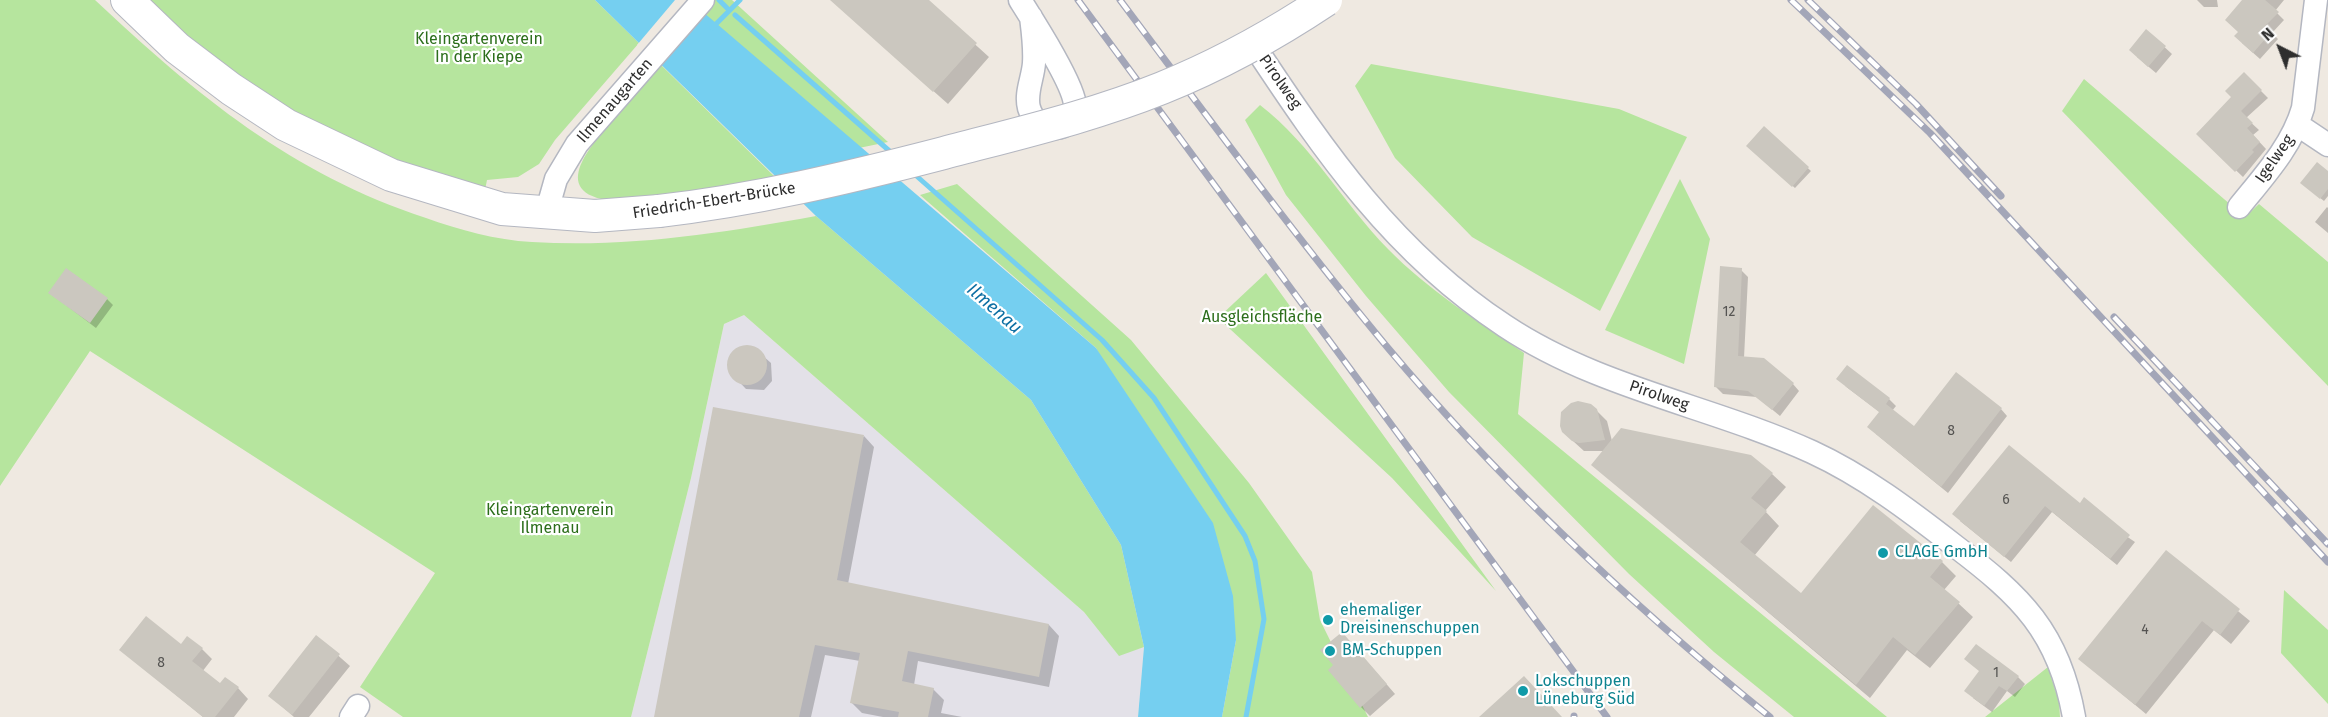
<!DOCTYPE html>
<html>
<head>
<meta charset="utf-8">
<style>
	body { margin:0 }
	#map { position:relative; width:2328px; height:717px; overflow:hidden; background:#efe9e1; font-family:"Fira Sans",sans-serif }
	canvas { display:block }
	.north { position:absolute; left:2250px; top:18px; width:60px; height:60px; -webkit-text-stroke:4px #fff; paint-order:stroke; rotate:318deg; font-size:16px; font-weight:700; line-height:24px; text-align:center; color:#2e2e2e }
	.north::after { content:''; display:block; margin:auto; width:21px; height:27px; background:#2e2e2e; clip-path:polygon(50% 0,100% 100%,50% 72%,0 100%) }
</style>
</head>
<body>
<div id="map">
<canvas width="2328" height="717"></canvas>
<div class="north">N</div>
</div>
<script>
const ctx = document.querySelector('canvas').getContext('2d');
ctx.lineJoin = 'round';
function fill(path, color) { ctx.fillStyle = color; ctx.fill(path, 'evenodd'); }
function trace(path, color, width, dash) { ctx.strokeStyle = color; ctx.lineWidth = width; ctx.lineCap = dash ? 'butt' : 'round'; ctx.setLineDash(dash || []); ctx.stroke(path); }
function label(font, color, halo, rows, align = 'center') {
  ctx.font = font + ' "Fira Sans",sans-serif'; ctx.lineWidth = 4.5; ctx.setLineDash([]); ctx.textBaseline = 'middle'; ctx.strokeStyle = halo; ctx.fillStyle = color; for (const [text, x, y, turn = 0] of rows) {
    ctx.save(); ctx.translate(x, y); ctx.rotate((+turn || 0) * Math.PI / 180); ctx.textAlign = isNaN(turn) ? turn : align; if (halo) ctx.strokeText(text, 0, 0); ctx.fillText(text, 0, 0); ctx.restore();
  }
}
const industrial = new Path2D(`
	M 744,315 L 1084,612 L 1119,655 L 1144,647 L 1138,717 L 631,717 L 691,478 L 724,324 Z`);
const green = new Path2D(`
	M 0,0 L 95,0 C 196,95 292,174 426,218 C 460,230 495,240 532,242 C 627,248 723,233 816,216 L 1031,400 L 1121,545 L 1144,647 L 1119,656 L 1084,612 L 744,315 L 724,324 L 691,478 L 631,717 L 403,717 L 360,687 L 435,573 L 90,351 L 0,486 Z
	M 146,0 L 595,0 L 639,43 L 555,140 L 539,164 L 518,177 L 487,180 L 485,190 L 409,169 L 313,127 L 203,54 Z
	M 687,0 L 732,0 L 888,142 L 854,149 Z
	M 1371,64 L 1619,109 L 1687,137 L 1600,311 L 1472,237 L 1395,158 L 1355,86 Z
	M 661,65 L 777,179 L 718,190 L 607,200 C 545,190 599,137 618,114 C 633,98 647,81 661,65 Z
	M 2084,79 L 2245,217 L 2259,204 L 2328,262 L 2328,386 L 2062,111 Z
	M 1260,105 C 1312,145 1343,203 1388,249 C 1428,290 1478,321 1524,353 L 1518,414 L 1887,717 L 1794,717 L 1714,652 L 1629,574 L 1449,392 L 1366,296 L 1286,195 L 1245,120 Z
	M 1680,179 L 1710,239 L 1684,364 L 1605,330 Z
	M 957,184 L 1131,340 L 1249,483 L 1312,572 L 1320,620 L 1368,717 L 1222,717 L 1236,640 L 1096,348 L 920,195 Z
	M 1266,273 L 1496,591 L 1392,478 L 1218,318 Z
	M 2284,590 L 2328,630 L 2328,704 L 2281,653 Z
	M 2048,667 L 2059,702 L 2060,717 L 1985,717 Z`);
const water = new Path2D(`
	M 595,0 L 689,0 L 1096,348 L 1213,523 L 1233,596 L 1236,640 L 1222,717 L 1138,717 L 1144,647 L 1121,545 L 1031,400 L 816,216 Z`);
const pier = new Path2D(`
	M 675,0 L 693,0 L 659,67 L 637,45 Z`);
const shadow = new Path2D(`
	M 831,0 L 926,0 L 989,57 L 948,104 Z
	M 2197,0 L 2217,0 L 2218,7 L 2204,7 Z
	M 2244,0 L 2284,0 L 2275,11 L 2284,20 L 2272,33 L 2278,39 L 2260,59 L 2242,43 L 2240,32 Z
	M 2147,31 L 2172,54 L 2156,73 L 2137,57 Z
	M 2244,74 L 2268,98 L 2246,118 L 2259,130 L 2253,135 L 2266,149 L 2243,177 L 2198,134 L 2233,97 Z
	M 1764,128 L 1811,171 L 1795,188 L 1748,146 Z
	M 2328,173 L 2328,196 L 2324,201 L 2305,186 Z
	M 2327,207 L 2328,208 L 2328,233 L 2315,222 Z
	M 1741,270 L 1748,277 L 1744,358 L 1793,384 L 1799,391 L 1780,416 L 1757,397 L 1723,394 L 1716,387 Z
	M 50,293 L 107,299 L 113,305 L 96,328 Z
	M 742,347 L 754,348 L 771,363 L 772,381 L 764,390 L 746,389 L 730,372 L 729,360 Z
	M 1845,386 L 1889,399 L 1896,406 L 1892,411 L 1915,428 L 2001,409 L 2007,416 L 1948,493 L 1876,434 L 1881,413 Z
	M 1596,410 L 1607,421 L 1612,441 L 1772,474 L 1786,487 L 1765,511 L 1779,526 L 1754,556 L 1801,595 L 1942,562 L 1956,576 L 1944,590 L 1973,617 L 1930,668 L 1907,650 L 1870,698 L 1593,465 L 1604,451 L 1584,451 L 1563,432 Z
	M 864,436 L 874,447 L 848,584 L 1049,625 L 1059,636 L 1049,687 L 918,661 L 914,685 L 933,689 L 944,700 L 941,713 L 962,717 L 883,717 L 862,713 L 851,702 L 860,661 L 825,655 L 811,717 L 655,717 Z
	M 2009,447 L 2080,505 L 2135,542 L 2117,565 L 2052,512 L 2011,562 L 1960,521 Z
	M 2166,552 L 2250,621 L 2231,644 L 2214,630 L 2146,714 L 2080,659 Z
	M 317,637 L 350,666 L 309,717 L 294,717 L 270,696 Z
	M 1351,643 L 1395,694 L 1370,716 L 1361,707 Z
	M 181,646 L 202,649 L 212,659 L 202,672 L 220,685 L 238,688 L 248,699 L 234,717 L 203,717 L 121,650 Z
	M 1981,671 L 2018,677 L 2025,684 L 2015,697 L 2007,691 L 1992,712 L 1973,698 Z`);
const stream = new Path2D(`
	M 719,0 L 727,8
	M 735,15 L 894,155
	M 712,28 L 740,0
	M 912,172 L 1102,340 L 1154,398 L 1245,536 L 1255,561 L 1264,619 L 1246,717`);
const building = new Path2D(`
	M 830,0 L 929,0 L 977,43 L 933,92 Z
	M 2242,0 L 2265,0 L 2279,12 L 2266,25 L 2272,31 L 2253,53 L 2234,36 L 2238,32 L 2225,20 Z
	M 2146,29 L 2166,46 L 2148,67 L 2129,50 Z
	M 2244,72 L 2262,90 L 2241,111 L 2253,123 L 2247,128 L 2260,142 L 2252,150 L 2254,152 L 2235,172 L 2196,134 L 2231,97 L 2225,91 Z
	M 1764,126 L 1809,167 L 1792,187 L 1746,146 Z
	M 2317,162 L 2328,171 L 2328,189 L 2320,199 L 2300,183 Z
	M 1720,266 L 1742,268 L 1738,356 L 1764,358 L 1794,383 L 1772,410 L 1748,391 L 1714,387 Z
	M 66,268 L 108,298 L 90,323 L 48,293 Z
	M727 365a20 20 0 1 1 40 0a20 20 0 1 1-40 0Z
	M 1847,365 L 1890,398 L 1886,404 L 1914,426 L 1956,372 L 2002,408 L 1941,487 L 1867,427 L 1879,412 L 1836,379 Z
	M 1578,401 L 1591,404 L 1597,409 L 1605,440 L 1579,443 L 1572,441 L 1562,432 L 1560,426 L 1561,412 L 1571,403 Z
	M 713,407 L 864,435 L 837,580 L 1049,624 L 1039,677 L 908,651 L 902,681 L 934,688 L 928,717 L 898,717 L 899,712 L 850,703 L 860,653 L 815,645 L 799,717 L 654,717 Z
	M 1621,428 L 1751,455 L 1773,473 L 1751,498 L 1767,511 L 1740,542 L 1801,593 L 1873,505 L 1943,561 L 1930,577 L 1960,602 L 1915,655 L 1893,637 L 1856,685 L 1591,465 Z
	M 2009,445 L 2080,503 L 2084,497 L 2130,535 L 2110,559 L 2045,506 L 2004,557 L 1952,514 Z
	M 2166,550 L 2240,609 L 2220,635 L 2202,621 L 2135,705 L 2078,659 Z
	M 146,616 L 181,644 L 187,636 L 203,648 L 192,661 L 220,683 L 225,677 L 239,687 L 215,717 L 203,717 L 119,650 Z
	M 1342,632 L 1387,684 L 1360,708 L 1328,670 L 1333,665 L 1320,650 Z
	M 316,635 L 340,654 L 292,715 L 268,696 Z
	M 1976,644 L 2019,676 L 2007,691 L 1999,686 L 1984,706 L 1964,691 L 1979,671 L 1964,659 Z
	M 1524,676 L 1562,717 L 1479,717 L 1501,697 Z`);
const street = new Path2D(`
	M 1020,0 C 1032,19 1075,86 1075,106 C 1075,134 1037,136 1029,108 C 1025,93 1033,78 1034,63 C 1035,47 1033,33 1031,17
	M 1253,44 C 1325,153 1394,253 1505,326 C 1598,388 1711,406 1812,452 C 1864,476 1910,511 1955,546 C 2021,596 2059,632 2074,717
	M 2298,125 L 2328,145
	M 2239,207 C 2264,176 2292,146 2303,108 L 2316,0
	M 546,214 L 556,179 L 577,144 L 703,0
	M 351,717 L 358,706`);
const secondary = new Path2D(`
	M 127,0 L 177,48 L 231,89 L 286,125 L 391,175 L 502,209 L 595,216 L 659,211`);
const rail = new Path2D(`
	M 1078,0 L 1607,717
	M 1120,0 C 1208,117 1294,235 1388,348 C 1502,484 1633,606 1770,717
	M 1791,0 L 1930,133 L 2328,562
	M 1808,0 L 1916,104 L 2001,196
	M 2114,317 L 2328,544
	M 1574,716 L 1574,717`);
const secondaryBridge = new Path2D(`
	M 659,211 C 755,200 847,178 940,154 C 1015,134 1090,117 1162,88 C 1219,65 1275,34 1326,0`);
const markers = [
	[1883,553,6,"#0f9aa8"],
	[1328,620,6,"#0f9aa8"],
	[1330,651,6,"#0f9aa8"],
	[1523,691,6,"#0f9aa8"]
];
const numberNames = [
	["12",1729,312],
	["8",1951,431],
	["6",2006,500],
	["4",2145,630],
	["8",161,663],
	["1",1996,673]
];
const parkNames = [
	["Kleingartenverein",479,40],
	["In der Kiepe",479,58],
	["Ausgleichsfläche",1262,318],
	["Kleingartenverein",550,511],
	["Ilmenau",550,529]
];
const streetNames = [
	["Pirolweg",1280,82,55],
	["Ilmenaugarten",615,101,-49],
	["Igelweg",2275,159,-55],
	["Friedrich-Ebert-Brücke",714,201,-9],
	["Pirolweg",1659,396,19]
];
const cultureNames = [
	["CLAGE GmbH",1895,553],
	["ehemaliger",1340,611],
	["Dreisinenschuppen",1340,629],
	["BM-Schuppen",1342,651],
	["Lokschuppen",1535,682],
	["Lüneburg Süd",1535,700]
];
const waterNames = [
	["Ilmenau",994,309,41]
];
fill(industrial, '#e3e1e8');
fill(green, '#b6e59e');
fill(water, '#75cff0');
fill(pier, '#efe9e1');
fill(shadow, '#0003');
trace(stream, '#75cff0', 5);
fill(building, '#cbc7bf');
trace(street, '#b4b7c1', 25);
trace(secondary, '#b4b7c1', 34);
trace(street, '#fff', 22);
trace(secondary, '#fff', 32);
trace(rail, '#a3a6b8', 7);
trace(rail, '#fff', 4.5, [14]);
trace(secondaryBridge, '#b4b7c1', 34, []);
trace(secondaryBridge, '#fff', 32);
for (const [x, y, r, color] of markers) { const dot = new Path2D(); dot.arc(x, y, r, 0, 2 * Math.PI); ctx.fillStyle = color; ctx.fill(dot); trace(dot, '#fff', 2); }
label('14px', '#555452', null, numberNames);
label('16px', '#2c6e1b', '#fff', parkNames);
label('16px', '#2e2e2e', '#fff', streetNames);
label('16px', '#0d838f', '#fff', cultureNames, 'left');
label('italic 18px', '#0d6fa3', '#fff', waterNames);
</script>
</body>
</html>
